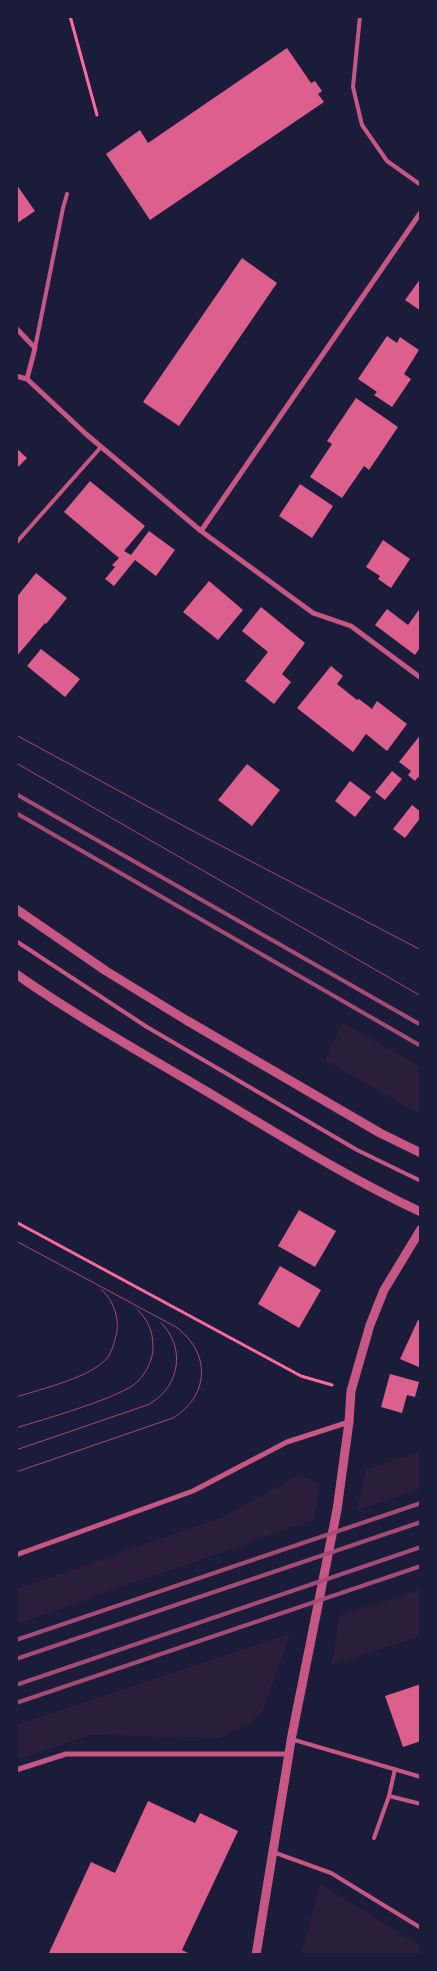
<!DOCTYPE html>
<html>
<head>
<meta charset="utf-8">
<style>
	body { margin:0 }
	#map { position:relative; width:437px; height:1971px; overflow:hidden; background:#1b1b3a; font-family:"Archivo Narrow",sans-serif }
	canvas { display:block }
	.frame { position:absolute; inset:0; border:18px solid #1b1b3a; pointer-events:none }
</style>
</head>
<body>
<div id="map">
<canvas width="437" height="1971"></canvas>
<div class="frame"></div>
</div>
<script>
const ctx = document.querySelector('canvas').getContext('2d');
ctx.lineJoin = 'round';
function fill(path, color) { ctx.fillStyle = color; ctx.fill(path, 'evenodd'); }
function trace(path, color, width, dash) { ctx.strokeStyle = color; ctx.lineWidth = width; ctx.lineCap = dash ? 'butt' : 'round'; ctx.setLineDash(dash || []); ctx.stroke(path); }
const green = new Path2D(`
	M 343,1023 L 421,1067 L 421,1115 L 325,1060 Z
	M 421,1450 L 421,1488 L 357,1510 L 366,1470 Z
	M 299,1475 L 320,1483 L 314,1520 L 16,1624 L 16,1589 L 221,1518 Z
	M 421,1589 L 421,1636 L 332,1664 L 339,1616 Z
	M 290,1634 L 262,1713 L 249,1724 L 219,1738 L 90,1735 L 16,1760 L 16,1725 Z
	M 320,1884 L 421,1946 L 421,1955 L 301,1955 Z`);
const building = new Path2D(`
	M 287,48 L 311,83 L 315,81 L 322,91 L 318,94 L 324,102 L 150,220 L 106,154 L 140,130 L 148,143 Z
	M 16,184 L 35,211 L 16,224 Z
	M 242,258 L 277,283 L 179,426 L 143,402 Z
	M 421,278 L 421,311 L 405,300 Z
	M 387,336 L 397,343 L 400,337 L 419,350 L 404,374 L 411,379 L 392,407 L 374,395 L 377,392 L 358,379 Z
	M 356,398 L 398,427 L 369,470 L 364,466 L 342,498 L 310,477 L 332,444 L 327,441 Z
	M 16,448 L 27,458 L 16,469 Z
	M 90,481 L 145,526 L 124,551 L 131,555 L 149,531 L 175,550 L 156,576 L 135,560 L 114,586 L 105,579 L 115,567 L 112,565 L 119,558 L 64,512 Z
	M 300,484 L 333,506 L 312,538 L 279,516 Z
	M 383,540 L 410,559 L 391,588 L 378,579 L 380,576 L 366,567 Z
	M 36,573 L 67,598 L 46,624 L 45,623 L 16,657 L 16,598 Z
	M 209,581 L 243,610 L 218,640 L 183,612 Z
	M 261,607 L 305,643 L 282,674 L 291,682 L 274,704 L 245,681 L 268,652 L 242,631 Z
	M 421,607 L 421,646 L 415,655 L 375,625 L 387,609 L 408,625 Z
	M 41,649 L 80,679 L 65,697 L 27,666 Z
	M 331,666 L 343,676 L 337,684 L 357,700 L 359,699 L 372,709 L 377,701 L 407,724 L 387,751 L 366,734 L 353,752 L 297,708 Z
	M 421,734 L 421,779 L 418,777 L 415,781 L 408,775 L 411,771 L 399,762 Z
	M 247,764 L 280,790 L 252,826 L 218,800 Z
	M 392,771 L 402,779 L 385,800 L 375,792 Z
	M 350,781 L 371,797 L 355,817 L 335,801 Z
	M 412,805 L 421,812 L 421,817 L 405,838 L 393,829 Z
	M 299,1210 L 336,1231 L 315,1267 L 278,1246 Z
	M 280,1266 L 321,1290 L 299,1328 L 258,1304 Z
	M 418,1320 L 421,1321 L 421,1368 L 400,1359 Z
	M 390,1374 L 419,1382 L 415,1397 L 407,1395 L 402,1413 L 381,1407 Z
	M 421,1684 L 421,1741 L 403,1747 L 385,1696 Z
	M 148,1801 L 195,1823 L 200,1813 L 238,1831 L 182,1950 L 192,1955 L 48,1955 L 91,1862 L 115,1873 Z`);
const path = new Path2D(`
	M 70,16 L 97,115
	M 16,1222 L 301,1376 L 332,1385`);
const service = new Path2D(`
	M 360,16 L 353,87 L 362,125 L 387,161 L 421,185
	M 35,348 L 63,208 L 67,194
	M 16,543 L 101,447
	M 16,941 L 147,1027 L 357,1150 L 421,1181
	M 291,1739 L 421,1777
	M 389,1796 L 395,1769
	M 374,1838 L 389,1796 L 421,1804
	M 273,1852 L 331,1873 L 421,1928`);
const minor = new Path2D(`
	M 16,328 L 35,348 L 27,379
	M 16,376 L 27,379 L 86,434 L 201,531 L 313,613 L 351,626 L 421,678
	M 201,531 L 421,212
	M 16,1555 L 193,1491 L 287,1442 L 349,1422
	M 16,1770 L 66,1754 L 289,1754`);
const tertiary = new Path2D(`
	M 16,909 L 106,971 L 186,1020 L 380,1133 L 421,1153
	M 16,974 C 80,1019 149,1057 216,1097 C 283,1137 350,1179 421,1212
	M 256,1955 L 292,1735 L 337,1510 L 349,1422 L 351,1391 L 370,1325 L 384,1290 L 421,1229`);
const tram = new Path2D(`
	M 16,735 L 191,830 L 421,950
	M 16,763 L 421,996
	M 16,1241 L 176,1327 C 211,1353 210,1395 173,1418 L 16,1472
	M 16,1397 C 41,1389 93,1377 108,1357 C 113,1349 115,1340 117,1331 C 119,1316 113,1300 101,1289
	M 16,1428 C 41,1420 124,1397 138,1381 C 147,1372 153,1359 153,1347 C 153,1331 148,1320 137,1309
	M 16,1450 L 150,1404 C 155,1400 161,1396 165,1391 C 182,1370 180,1341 161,1323`);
const rail = new Path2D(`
	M 16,794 L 421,1025
	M 16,813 L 421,1046
	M 16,1640 L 421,1503
	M 16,1659 L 421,1522
	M 16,1685 L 421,1547
	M 16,1703 L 421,1566`);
fill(green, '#2a1e3b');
fill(building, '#dd5f8e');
trace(path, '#ff6b9d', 3);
trace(service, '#c65784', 4);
trace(minor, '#c65784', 5);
trace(tertiary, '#c65784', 9);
trace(tram, '#a44b75', 1);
trace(rail, '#a44b75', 4);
</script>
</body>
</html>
